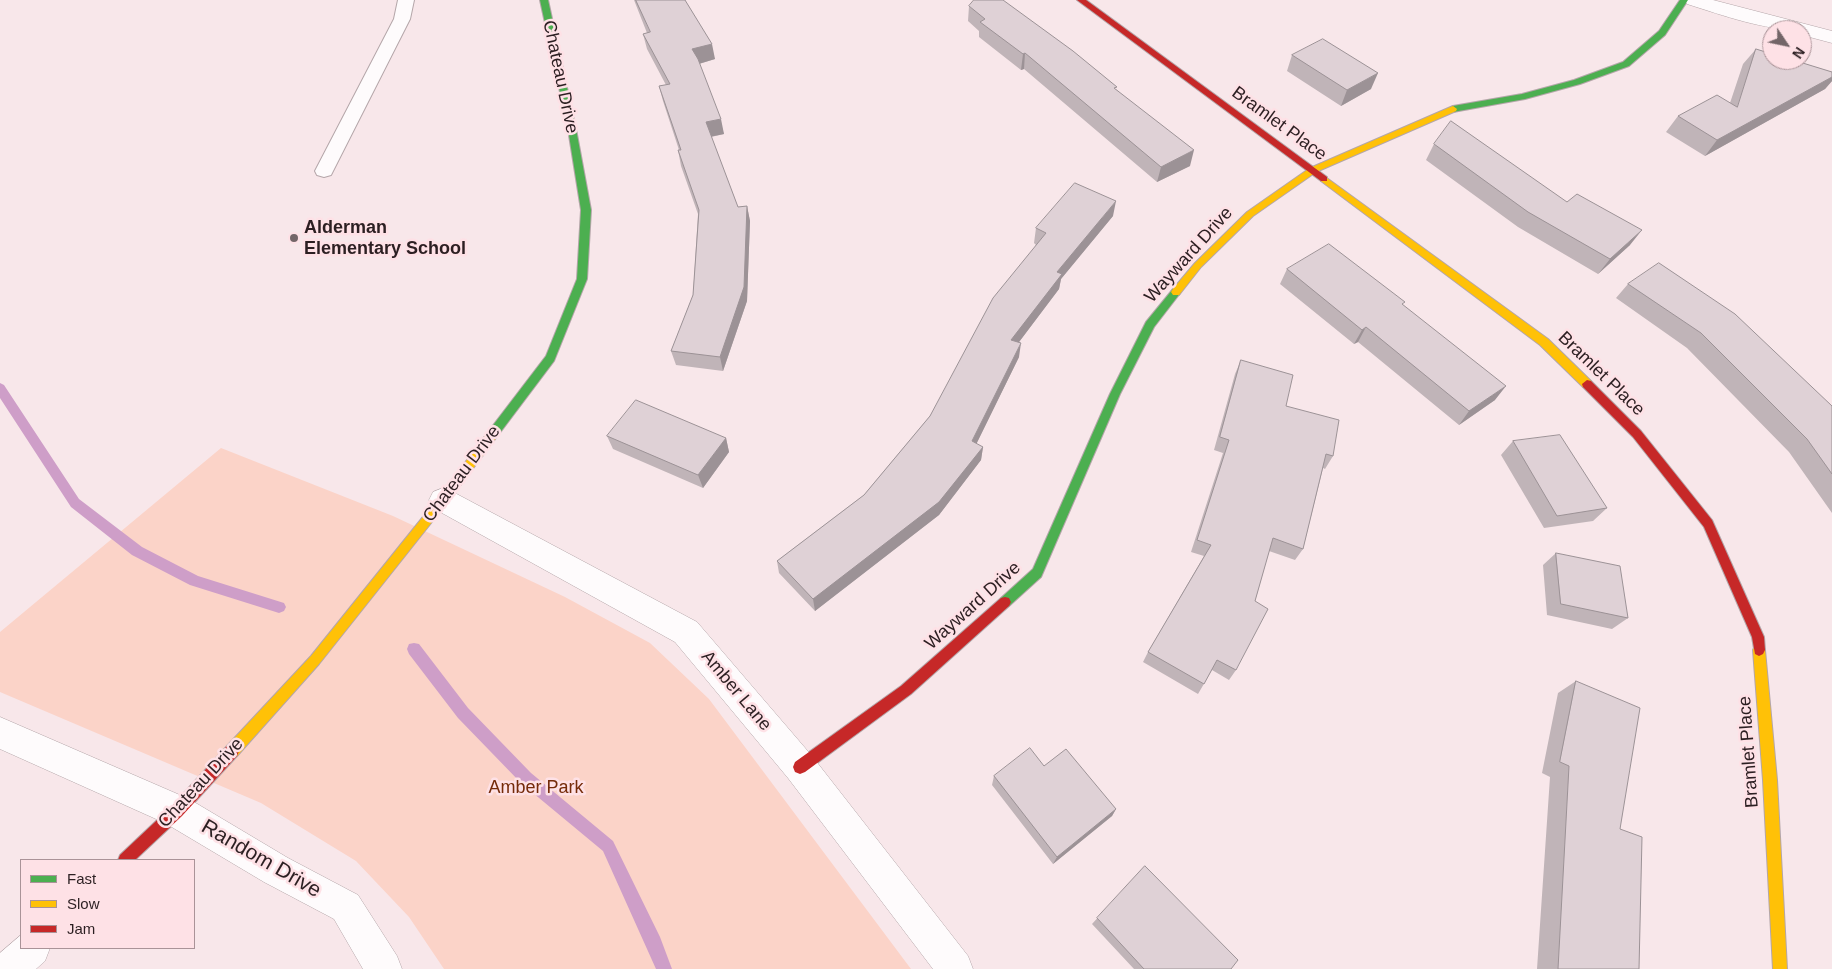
<!DOCTYPE html>
<html>
<head>
<meta charset="utf-8">
<style>
	body { margin:0 }
	#map { position:relative; width:1832px; height:969px; overflow:hidden; background:#f8e7ea; font-family:Helvetica,sans-serif }
	canvas { display:block }
	.legend { position:absolute; left:20px; top:859px; width:175px; height:90px; box-sizing:border-box; background:#fee1e6; border:1px solid #aa9398; margin:0; padding:6px 9px; list-style:none; font-size:15px; color:#2c1f22 }
	.legend li { display:flex; align-items:center; gap:10px; height:25px }
	.legend b { width:25px; border:1px solid #aa9398 }
	.north { position:absolute; left:1762px; top:20px; width:50px; height:50px; box-sizing:border-box; background:#fee1e6; border:1px solid #aa9398; border-radius:50%; rotate:124deg; font-size:14px; font-weight:700; line-height:20px; text-align:center; color:#2c1f22 }
	.north::after { content:''; display:block; margin:auto; width:18px; height:22px; background:#736568; clip-path:polygon(50% 0,100% 100%,50% 72%,0 100%) }
</style>
</head>
<body>
<div id="map">
<canvas width="1832" height="969"></canvas>
<ul class="legend">
<li><b style="height:6px;background:#4caf50"></b>Fast</li>
<li><b style="height:6px;background:#ffc107"></b>Slow</li>
<li><b style="height:6px;background:#c62828"></b>Jam</li>
</ul>
<div class="north">N</div>
</div>
<script>
const ctx = document.querySelector('canvas').getContext('2d');
ctx.lineJoin = 'round';
function fill(path, color) { ctx.fillStyle = color; ctx.fill(path, 'evenodd'); }
function trace(path, color, width, dash) { ctx.strokeStyle = color; ctx.lineWidth = width; ctx.lineCap = dash ? 'butt' : 'round'; ctx.setLineDash(dash || []); ctx.stroke(path); }
function label(font, color, halo, rows, align = 'center') {
  ctx.font = font + ' Helvetica,sans-serif'; ctx.lineWidth = 5; ctx.setLineDash([]); ctx.textBaseline = 'middle'; ctx.strokeStyle = halo; ctx.fillStyle = color; for (const [text, x, y, turn = 0] of rows) {
    ctx.save(); ctx.translate(x, y); ctx.rotate((+turn || 0) * Math.PI / 180); ctx.textAlign = isNaN(turn) ? turn : align; if (halo) ctx.strokeText(text, 0, 0); ctx.fillText(text, 0, 0); ctx.restore();
  }
}
const green = new Path2D(`
	M 221,448 L 393,516 L 565,597 L 650,643 L 709,699 L 911,969 L 444,969 L 409,917 L 356,861 L 261,803 L 0,692 L 0,632 Z`);
const stream = new Path2D(`
	M 0,383 L 4,385 L 79,499 L 142,547 L 198,576 L 284,603 L 286,607 L 284,611 L 279,613 L 190,585 L 132,555 L 71,507 L 0,398 Z
	M 414,643 L 419,644 L 468,708 L 531,773 L 613,841 L 660,937 L 672,969 L 656,969 L 603,851 L 521,783 L 458,718 L 409,654 L 407,649 L 409,644 Z`);
const lane = new Path2D(`
	M 398,0 L 414,0 L 410,19 L 333,171 L 331,175 L 324,177 L 317,175 L 315,171 L 394,19 Z`);
const street = new Path2D(`
	M 1685,0 L 1713,0 L 1832,31 L 1832,43 L 1802,35 L 1802,30 C 1763,30 1725,16 1687,4 Z
	M 443,488 L 453,492 L 697,622 L 812,756 L 968,956 L 973,969 L 933,969 L 788,778 L 675,642 L 433,508 L 429,500 L 433,492 Z
	M 0,717 L 189,799 L 288,858 L 358,895 L 397,956 L 402,969 L 363,969 L 334,919 L 264,882 L 165,823 L 0,749 Z
	M 21,935 L 21,948 L 50,948 L 45,961 L 36,969 L 0,969 L 0,953 Z`);
const fast = new Path2D(`
	M 540,0 L 548,0 L 576,129 L 591,210 L 587,279 L 554,361 L 499,434 L 491,434 L 490,431 L 491,428 L 546,356 L 577,279 L 581,210 L 568,129 Z
	M 1680,0 L 1688,0 L 1665,35 L 1629,66 L 1580,84 L 1525,99 L 1453,112 L 1449,109 L 1453,106 L 1522,94 L 1574,80 L 1623,62 L 1659,31 Z
	M 1176,288 L 1181,292 L 1154,327 L 1120,394 L 1041,577 L 1009,606 L 1005,607 L 1001,606 L 999,602 L 1001,598 L 1033,569 L 1110,394 L 1146,322 L 1173,289 Z`);
const slow = new Path2D(`
	M 1453,106 L 1457,109 L 1456,111 L 1316,172 L 1253,216 L 1201,267 L 1179,295 L 1173,295 L 1171,292 L 1173,289 L 1195,263 L 1247,212 L 1310,168 Z
	M 1324,176 L 1548,339 L 1591,381 L 1592,384 L 1591,387 L 1583,387 L 1540,345 L 1321,181 L 1321,177 Z
	M 495,427 L 499,428 L 500,431 L 499,434 L 447,503 L 319,664 L 237,756 L 232,758 L 227,756 L 225,751 L 227,746 L 311,656 L 439,497 L 491,428 Z
	M 1759,644 L 1763,646 L 1765,650 L 1777,780 L 1787,969 L 1773,969 L 1763,780 L 1753,650 L 1755,646 Z`);
const jam = new Path2D(`
	M 1077,0 L 1086,0 L 1327,177 L 1327,181 L 1321,181 Z
	M 1587,380 L 1591,381 L 1641,431 L 1712,520 L 1764,637 L 1765,650 L 1763,654 L 1759,656 L 1755,654 L 1752,637 L 1704,527 L 1633,437 L 1583,387 L 1582,384 Z
	M 1005,597 L 1009,598 L 1011,602 L 1009,606 L 911,694 L 805,772 L 800,774 L 795,772 L 793,767 L 795,762 L 901,686 L 1001,598 Z
	M 232,744 L 237,746 L 239,751 L 237,756 L 182,816 L 135,860 L 118,860 L 120,855 L 172,806 L 227,746 Z`);
const wall = new Path2D(`
	M 634,0 L 685,0 L 715,59 L 699,64 L 724,134 L 711,137 L 738,207 L 747,206 L 750,221 L 747,301 L 723,371 L 676,365 L 671,351 L 693,295 L 698,214 L 681,166 L 678,150 L 679,150 L 663,101 L 659,86 L 666,85 L 647,49 L 643,34 L 647,33 Z
	M 969,6 L 1117,90 L 1190,166 L 1157,182 L 1024,69 L 1021,70 L 979,37 L 979,31 L 968,21 Z
	M 1756,49 L 1832,72 L 1832,81 L 1825,89 L 1705,156 L 1666,132 L 1678,116 L 1730,103 L 1743,64 Z
	M 1292,55 L 1371,89 L 1341,106 L 1287,71 Z
	M 1434,144 L 1630,245 L 1598,274 L 1518,227 L 1426,160 Z
	M 1113,216 L 1061,279 L 1059,289 L 1019,342 L 1019,357 L 976,444 L 983,447 L 981,460 L 939,515 L 815,611 L 779,573 L 777,561 L 864,495 L 930,416 L 1036,245 L 1034,243 L 1036,228 Z
	M 1287,269 L 1403,305 L 1495,400 L 1459,425 L 1358,342 L 1354,344 L 1280,284 Z
	M 1628,284 L 1832,406 L 1832,513 L 1789,452 L 1687,348 L 1616,298 Z
	M 1241,360 L 1286,406 L 1333,456 L 1325,469 L 1323,468 L 1303,549 L 1295,560 L 1269,551 L 1236,670 L 1229,680 L 1212,670 L 1198,694 L 1143,662 L 1148,652 L 1204,556 L 1191,552 L 1223,453 L 1214,450 L 1235,374 Z
	M 607,436 L 726,438 L 729,452 L 703,488 L 613,449 Z
	M 1513,441 L 1607,508 L 1593,521 L 1544,528 L 1501,455 Z
	M 1556,553 L 1628,618 L 1612,629 L 1547,615 L 1543,565 Z
	M 1576,681 L 1620,829 L 1639,969 L 1537,969 L 1550,777 L 1542,773 L 1558,693 Z
	M 1044,766 L 1116,809 L 1112,816 L 1053,864 L 992,785 L 994,776 Z
	M 1145,866 L 1231,969 L 1134,969 L 1092,924 Z`);
const shadedWall = new Path2D(`
	M 712,44 L 715,59 L 695,65 L 692,49 Z
	M 1025,53 L 1024,69 L 1021,70 L 1023,54 Z
	M 1378,73 L 1371,89 L 1341,106 L 1347,90 Z
	M 1832,77 L 1832,81 L 1825,89 L 1705,156 L 1717,140 Z
	M 721,119 L 724,134 L 709,137 L 706,122 Z
	M 1194,150 L 1190,166 L 1157,182 L 1161,167 Z
	M 1116,201 L 1113,216 L 1061,279 L 1059,289 L 1010,354 L 1011,340 L 1057,272 Z
	M 747,206 L 750,221 L 747,301 L 723,371 L 720,357 Z
	M 1642,230 L 1630,245 L 1598,274 L 1610,259 Z
	M 1366,327 L 1358,342 L 1354,344 L 1362,330 Z
	M 1021,343 L 1019,357 L 971,455 L 972,441 Z
	M 1506,386 L 1495,400 L 1459,425 L 1469,411 Z
	M 726,438 L 729,452 L 703,488 L 698,475 Z
	M 983,447 L 981,460 L 939,515 L 815,611 L 813,599 Z
	M 1116,809 L 1112,816 L 1053,864 L 1057,857 Z`);
const building = new Path2D(`
	M 636,0 L 685,0 L 712,44 L 692,49 L 698,59 L 721,119 L 706,122 L 738,207 L 747,206 L 744,287 L 720,357 L 671,351 L 693,295 L 699,210 L 678,150 L 681,150 L 659,86 L 670,84 L 643,34 L 650,32 Z
	M 974,0 L 1003,0 L 1073,51 L 1117,87 L 1114,88 L 1194,150 L 1161,167 L 1025,53 L 1023,54 L 980,22 L 985,19 L 969,6 Z
	M 1323,39 L 1378,73 L 1347,90 L 1292,55 Z
	M 1756,49 L 1772,54 L 1772,60 L 1793,60 L 1832,72 L 1832,77 L 1717,140 L 1678,116 L 1717,95 L 1737,107 Z
	M 1451,121 L 1567,202 L 1577,194 L 1642,230 L 1610,259 L 1528,212 L 1434,144 Z
	M 1075,183 L 1116,201 L 1057,272 L 1062,274 L 1011,340 L 1021,343 L 972,441 L 983,447 L 939,502 L 813,599 L 777,561 L 864,495 L 930,416 L 993,298 L 1046,233 L 1036,228 Z
	M 1329,244 L 1405,302 L 1402,304 L 1506,386 L 1469,411 L 1366,327 L 1362,330 L 1287,269 Z
	M 1659,263 L 1735,314 L 1832,406 L 1832,474 L 1807,439 L 1701,333 L 1628,284 Z
	M 1241,360 L 1293,375 L 1286,406 L 1339,420 L 1333,456 L 1326,454 L 1303,549 L 1273,538 L 1255,601 L 1268,609 L 1236,670 L 1217,660 L 1204,684 L 1148,652 L 1211,545 L 1197,540 L 1229,440 L 1220,437 Z
	M 636,400 L 726,438 L 698,475 L 607,436 Z
	M 1560,435 L 1607,508 L 1557,516 L 1513,441 Z
	M 1556,553 L 1620,566 L 1628,618 L 1561,604 Z
	M 1576,681 L 1640,708 L 1620,829 L 1642,837 L 1639,969 L 1558,969 L 1569,766 L 1560,762 Z
	M 1030,748 L 1044,766 L 1066,749 L 1116,809 L 1057,857 L 994,776 Z
	M 1145,866 L 1238,960 L 1231,969 L 1144,969 L 1097,918 Z`);
const markers = [
	[294,238,5,"#736568"]
];
const streetNames = [
	["Chateau Drive",560,77,78],
	["Bramlet Place",1279,124,36],
	["Wayward Drive",1189,255,-48],
	["Bramlet Place",1601,374,44],
	["Chateau Drive",462,474,-53],
	["Wayward Drive",973,606,-42],
	["Amber Lane",736,691,50],
	["Bramlet Place",1749,752,-94],
	["Chateau Drive",201,783,-47]
];
const poiNames = [
	["Alderman",304,228],
	["Elementary School",304,249]
];
const parkNames = [
	["Amber Park",536,788]
];
const nearStreetnames = [
	["Random Drive",261,859,30]
];
fill(green, '#fbd3c8');
fill(stream, '#ce9ec8');
trace(lane, '#b4a6a9', 2);
trace(street, '#b4a6a9', 1);
trace(fast, '#b4a6a9', 2);
trace(slow, '#b4a6a9', 2);
trace(jam, '#b4a6a9', 2);
fill(lane, '#fefbfc');
fill(street, '#fefbfc');
fill(fast, '#4caf50');
fill(slow, '#ffc107');
fill(jam, '#c62828');
fill(wall, '#c0b4b8');
fill(shadedWall, '#9c9296');
fill(building, '#dfd1d6');
trace(building, '#9c9296', 1);
for (const [x, y, r, color] of markers) { const dot = new Path2D(); dot.arc(x, y, r, 0, 2 * Math.PI); ctx.fillStyle = color; ctx.fill(dot); trace(dot, '#fee1e6', 2); }
label('18px', '#2c1f22', '#fee1e6', streetNames);
label('bold 18px', '#2c1f22', '#fee1e6', poiNames, 'left');
label('18px', '#752b0a', '#fee1e6', parkNames);
label('21px', '#2c1f22', '#fee1e6', nearStreetnames);
</script>
</body>
</html>
